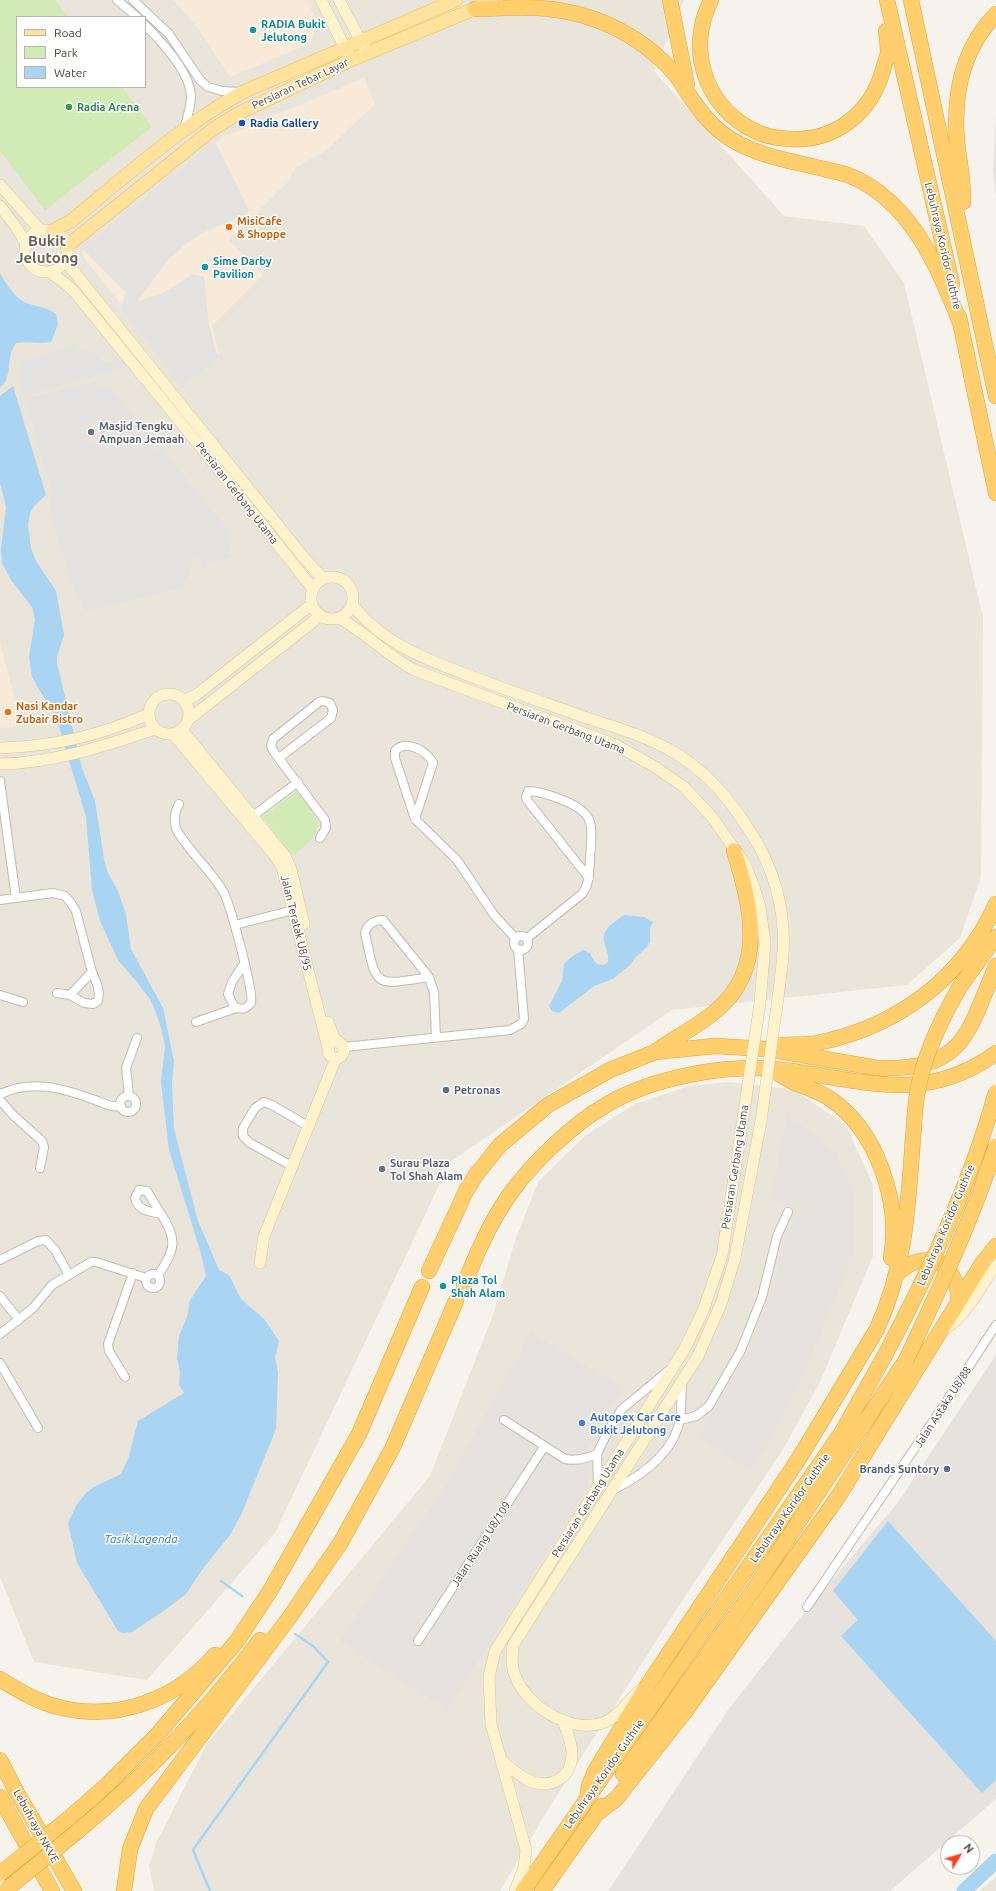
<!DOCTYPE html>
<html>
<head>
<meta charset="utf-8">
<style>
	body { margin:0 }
	#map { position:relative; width:996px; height:1891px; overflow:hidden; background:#f6f3ec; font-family:Ubuntu,sans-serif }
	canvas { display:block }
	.legend { position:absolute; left:16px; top:16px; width:130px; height:72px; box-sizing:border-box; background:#fff; border:1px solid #b7b4b0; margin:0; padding:5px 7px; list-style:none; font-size:12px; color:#4b4439 }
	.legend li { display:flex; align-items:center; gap:8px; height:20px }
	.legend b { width:20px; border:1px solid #b7b4b0 }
	.north { position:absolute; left:940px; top:1835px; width:40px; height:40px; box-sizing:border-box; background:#fff; border:1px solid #b7b4b0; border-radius:50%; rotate:52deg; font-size:11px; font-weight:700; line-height:16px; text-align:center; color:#4b4439 }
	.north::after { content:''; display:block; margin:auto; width:14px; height:18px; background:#fc3f1d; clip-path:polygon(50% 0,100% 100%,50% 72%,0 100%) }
</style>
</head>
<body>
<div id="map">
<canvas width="996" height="1891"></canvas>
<ul class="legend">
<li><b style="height:5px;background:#ffe39c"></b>Road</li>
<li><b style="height:11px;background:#d2eab5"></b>Park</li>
<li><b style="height:11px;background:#a9d4f2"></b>Water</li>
</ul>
<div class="north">N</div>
</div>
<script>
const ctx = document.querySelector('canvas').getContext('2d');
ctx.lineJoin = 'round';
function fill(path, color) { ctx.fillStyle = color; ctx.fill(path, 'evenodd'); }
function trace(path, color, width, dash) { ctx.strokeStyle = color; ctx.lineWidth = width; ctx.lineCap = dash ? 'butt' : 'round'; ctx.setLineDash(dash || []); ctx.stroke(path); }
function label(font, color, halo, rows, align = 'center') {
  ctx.font = font + ' Ubuntu,sans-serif'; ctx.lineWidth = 3; ctx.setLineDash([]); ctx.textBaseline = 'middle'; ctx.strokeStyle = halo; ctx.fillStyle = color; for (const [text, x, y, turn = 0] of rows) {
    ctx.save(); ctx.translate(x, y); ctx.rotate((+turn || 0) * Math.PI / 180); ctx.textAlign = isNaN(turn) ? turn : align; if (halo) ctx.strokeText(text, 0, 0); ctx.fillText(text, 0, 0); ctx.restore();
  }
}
const residential = new Path2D(`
	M 0,0 L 684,0 L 654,71 L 784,216 L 864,226 L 904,283 L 983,618 L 981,877 L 960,938 L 907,985 L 672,1010 L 450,1162 L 275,1533 L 147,1680 L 34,1662 L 0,1577 ZM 17,17 L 145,17 L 145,87 L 17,87 Z
	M 728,1082 L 793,1089 L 846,1125 L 873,1185 L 873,1256 L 820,1382 L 785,1446 L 691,1587 L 550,1806 L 500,1891 L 154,1891 L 149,1866 L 156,1843 L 207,1744 L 430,1476 L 493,1315 L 515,1241 L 538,1182 L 586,1135 L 635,1104 L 689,1086 Z
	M 996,1877 L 996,1891 L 979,1891 Z`);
const commercial = new Path2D(`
	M 173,0 L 306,0 L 317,20 L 311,43 L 230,77 L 197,27 Z
	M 364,78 L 375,104 L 327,150 L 295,168 L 288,182 L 229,240 L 263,275 L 212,326 L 219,354 L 184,383 L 84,258 L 82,252 L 223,137 Z
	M 0,642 L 18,711 L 20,724 L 15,727 L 0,728 Z`);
const industrial = new Path2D(`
	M 996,114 L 996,197 L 993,170 Z
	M 787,1114 L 835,1152 L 855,1194 L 854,1252 L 804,1373 L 769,1443 L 750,1471 L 699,1436 L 748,1351 L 768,1303 L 785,1238 L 801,1209 L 771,1200 Z
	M 531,1332 L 623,1388 L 588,1448 L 588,1487 L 447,1710 L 340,1641 L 450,1479 Z
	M 996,1355 L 996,1799 L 890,1891 L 608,1891 L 728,1710 L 800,1618 L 899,1501 Z`);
const green = new Path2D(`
	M 0,0 L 55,0 L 68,17 L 17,17 L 17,87 L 122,87 L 152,127 L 45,210 L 0,151 Z
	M 295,792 L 298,793 C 324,825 327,828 293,856 L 263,817 Z`);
const parking = new Path2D(`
	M 215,142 L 249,211 L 244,215 L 200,234 L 185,245 L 167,261 L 137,302 L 160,294 L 177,285 L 192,274 L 204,277 L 209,325 L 218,358 L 182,387 L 121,307 L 126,293 L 82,248 Z
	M 76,345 L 76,352 L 85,350 L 95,353 L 102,361 L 108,363 L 118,358 L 125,367 L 29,395 L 30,398 L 95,382 L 97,388 L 105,386 L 112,389 L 136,419 L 138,430 L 145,429 L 150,444 L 157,451 L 161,448 L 231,534 L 227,537 L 232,557 L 202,566 L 200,558 L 193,559 L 190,567 L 190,577 L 182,581 L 184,587 L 86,611 L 70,579 L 50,511 L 52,491 L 19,375 L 23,361 ZM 90,423 L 96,424 L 100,431 L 99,437 L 92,442 L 86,441 L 81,433 L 84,425 Z`);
const water = new Path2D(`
	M 0,273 C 6,283 13,296 24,302 C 35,307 46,306 56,314 L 58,324 L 51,342 C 39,344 28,341 16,343 C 4,360 14,378 0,387 Z
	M 13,386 L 46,495 L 35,505 L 30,513 L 28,525 L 31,548 L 36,561 L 56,591 L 64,635 L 57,657 L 57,663 L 82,768 L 95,801 L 104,859 L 108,873 L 118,891 L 126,914 L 131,949 L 163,1008 L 174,1061 L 172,1084 L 174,1129 L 198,1221 L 219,1270 L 229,1275 L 241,1299 L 265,1320 L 279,1341 L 275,1358 L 278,1372 L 276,1429 L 241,1515 L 230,1535 L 204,1567 L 186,1594 L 162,1612 L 132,1632 L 122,1633 L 118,1631 L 77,1563 L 68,1523 L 77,1504 L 86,1493 L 94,1487 L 121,1474 L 128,1459 L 138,1421 L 184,1393 L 179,1385 L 180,1372 L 177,1358 L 179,1336 L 188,1314 L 189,1302 L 206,1276 L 200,1250 L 169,1150 L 161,1082 L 165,1046 L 161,1028 L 155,1010 L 150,999 L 136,981 L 118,960 L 100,921 L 92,890 L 86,817 L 57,720 L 32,677 L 29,657 L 35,619 L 32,607 L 11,580 L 2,563 L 1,549 L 6,507 L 0,483 L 0,396 Z
	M 624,915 L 644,917 L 653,922 L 650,928 L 650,942 L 647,947 L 635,958 L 630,965 L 613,979 L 594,986 L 559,1013 L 552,1011 L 549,1006 L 562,981 L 564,964 L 571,957 L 583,950 L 590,953 C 593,962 600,969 608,962 C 610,952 602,944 604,934 L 609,926 Z
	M 888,1521 L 996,1641 L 996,1780 L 982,1793 L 841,1636 L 858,1620 L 833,1591 Z`);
const stream = new Path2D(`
	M 221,1581 L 242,1596
	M 210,1891 L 193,1850 L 328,1662 L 313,1646 L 295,1634`);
const river = new Path2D(`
	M 964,1891 L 996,1861`);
const street = new Path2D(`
	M 117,0 L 137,17
	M 133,0 L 169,34 L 200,80 L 208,87 L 222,91 L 241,92
	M 145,25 C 161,41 190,72 191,96 C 191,107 187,119 184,129
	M 279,758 L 331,718 L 333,710 L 330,703 L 323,701 L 319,702 L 273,739 L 271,746 L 274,752 L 325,820 L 326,828 L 320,838
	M 0,781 L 16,898
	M 179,804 C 174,813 174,819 176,829 C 189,852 210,869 223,891 C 230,903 254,992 251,1003 C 246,1009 241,1011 234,1006 L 228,994 L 232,982 L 244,964
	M 253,816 L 298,782
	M 415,819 L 433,763 C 428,752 406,738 395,751 L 395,758 L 415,819 L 457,860 L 494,915 L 516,939
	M 0,900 L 53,893 L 65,896 L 71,903 L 76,911 L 92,972 L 97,984 L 99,993 L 98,1001 L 93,1004 L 84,1003 L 70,995 L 92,972
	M 235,925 L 297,909
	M514 943a7 7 0 1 1 14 0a7 7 0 1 1-14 0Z
	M 526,939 L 582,894 C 590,884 589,871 590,859 C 592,824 597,813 560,799 C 549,795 540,791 528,791 L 526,797 L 527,800 L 589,878
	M 429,977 C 373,986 377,988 365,933 C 367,924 375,920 383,920 L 429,977 L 434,993 L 436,1037
	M 57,993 L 70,995
	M 0,995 L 23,1002
	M 196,1022 L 236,1008
	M 344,1047 L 510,1030 L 521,1024 L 524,1019 L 518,949
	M 0,1094 C 33,1079 62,1088 95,1100 C 103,1103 112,1108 121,1106
	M 129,1096 L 126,1068 L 137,1038
	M120 1104a8 8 0 1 1 16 0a8 8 0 1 1-16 0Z
	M 0,1100 L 13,1115 L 42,1141 L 44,1147 L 40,1168
	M 292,1166 L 250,1143 L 243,1136 L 243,1128 L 255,1108 L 264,1102 L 272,1105 L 308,1126
	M 139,1190 L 147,1191 L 161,1214 C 149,1211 138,1211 135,1198 Z
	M 0,1260 L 38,1241 L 46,1240 L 55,1250 L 69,1275
	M146 1281a7 7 0 1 1 14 0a7 7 0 1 1-14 0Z
	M 158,1276 C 174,1250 179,1241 161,1214
	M 0,1296 L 19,1320
	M 0,1334 L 33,1308 L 52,1285 L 91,1262 L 96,1262 L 146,1278
	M 0,1363 L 38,1428
	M 125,1377 L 109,1351 L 108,1344 L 133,1273
	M 504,1420 L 565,1459 C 577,1461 586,1459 597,1454
	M 680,1420 L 696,1416 L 709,1406 L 741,1350 L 762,1297 L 777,1236 L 788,1212
	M 598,1486 L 597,1454 L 608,1431 L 621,1410 L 669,1370
	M 613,1490 C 641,1476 674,1454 680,1419 C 682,1408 681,1395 682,1383
	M 807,1607 L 944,1405 L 996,1325
	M 418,1641 L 544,1447`);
const secondary = new Path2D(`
	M 321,0 L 348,54
	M 339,0 L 365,49
	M 0,185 L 41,231
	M 0,206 L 16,227 L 26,244
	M25 251a21 21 0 1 1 42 0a21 21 0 1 1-42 0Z
	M 66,258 L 71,268 L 305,559 L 323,579
	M 49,272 L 58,278 L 73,290 L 203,450 L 313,589
	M311 598a21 21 0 1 1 42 0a21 21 0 1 1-42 0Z
	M 352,604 C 382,644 428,660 473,677 C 512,692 551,705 590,719 C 621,729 652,738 680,756 C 707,774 728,797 745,824 C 767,855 781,892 783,930 C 785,954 780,980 777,1005
	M 339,618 C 366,633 387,655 414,670 L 616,745 L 655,767 L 684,787 L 712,817 L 745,864 L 753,884 L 760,906 L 765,944 L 760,1003
	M149 714a20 20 0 1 1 40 0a20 20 0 1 1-40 0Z
	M 184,701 L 196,695 L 312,604
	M 188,720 L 320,616
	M 182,730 L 285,856 L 291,869 L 304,924
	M 173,734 L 275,856 L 282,867 L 329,1052
	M 0,748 C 55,746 98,736 149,714
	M 0,764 C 54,763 104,746 155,729
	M 328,1022 L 334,1038 L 339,1042
	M328 1050a8 8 0 1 1 16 0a8 8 0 1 1-16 0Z
	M 260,1263 L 264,1236 L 336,1058
	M 943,1330 C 965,1319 982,1285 996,1264
	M 639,1691 C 628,1701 619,1716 605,1722 C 573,1735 529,1708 516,1678 C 511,1668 512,1656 513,1645 L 698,1356 L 721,1304 L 735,1258 L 761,1121
	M 501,1760 C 509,1767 518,1775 528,1780 C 549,1790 572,1779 572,1754 C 572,1743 567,1731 563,1721
	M 515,1891 L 524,1867 L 526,1850 L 491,1724 L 489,1677 L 495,1651 L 684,1350 L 703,1311 L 722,1256 L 743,1118`);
const primary = new Path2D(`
	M 52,231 L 71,221 C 126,176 181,126 243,92 L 456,0
	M 67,246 L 213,129 L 237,114 L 351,60 L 496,0`);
const highway = new Path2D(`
	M 670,0 L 687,85
	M 711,0 C 686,50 705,108 757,132 C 766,137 779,138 789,139 C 835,142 871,113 883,70 C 884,65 887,58 888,53 C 888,46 887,38 886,31
	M 887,0 L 952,284
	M 911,0 L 996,396
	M 475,9 C 495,9 517,6 537,8 C 591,11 639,33 675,74 C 680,80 684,88 689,95 C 700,111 712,127 729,138 C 757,156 791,161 824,169 C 831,171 840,172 848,175 C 911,200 938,267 961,325
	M 963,202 C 964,182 959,161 957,141 C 953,93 962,49 996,14
	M 959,317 L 996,493
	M 944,1016 L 959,988 L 996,937
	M 783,1045 C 794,1044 806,1045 817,1043 C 897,1027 962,979 996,904
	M 656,1051 C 676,1037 698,1026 717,1010 C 767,967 751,906 734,851
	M 772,1069 C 791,1085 810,1086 829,1098 C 877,1130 901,1202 891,1258
	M 429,1271 L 466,1191 L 476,1175 L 500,1145 L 548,1105 L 610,1070 L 655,1052 L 715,1046 L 767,1049 L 877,1068 C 964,1071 967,1035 996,966
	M 898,1273 C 902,1270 907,1265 913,1263 C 942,1252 960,1276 958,1303
	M 464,1285 C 477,1253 490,1222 510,1194 C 532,1163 573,1124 606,1105 C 653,1077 729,1063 783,1070 C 861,1079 924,1106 996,1053
	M 0,1679 C 18,1690 37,1702 58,1707 C 116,1722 176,1700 215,1655
	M 0,1760 L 16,1791 L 74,1891
	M 623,1774 L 758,1583 L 906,1360
	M 0,1797 L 52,1891
	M 587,1799 L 589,1786 L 595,1771 L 647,1686 L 798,1460 L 877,1329 C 908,1260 908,1199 914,1125
	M 596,1814 L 616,1799 L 684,1713 L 838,1497 L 983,1262 L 996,1246
	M 68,1819 L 108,1784 L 157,1735 L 237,1641 L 270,1591 L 359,1434 L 422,1287
	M 78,1831 C 146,1775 207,1711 260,1640
	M 124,1891 L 130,1849 L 146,1809 L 289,1618 L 341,1542 L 392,1449 L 456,1301
	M 523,1891 L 842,1432 L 884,1357
	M 542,1891 L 602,1806`);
const secondaryBridge = new Path2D(`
	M 743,1118 L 760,1003
	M 761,1121 L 777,1005`);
const highwayBridge = new Path2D(`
	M 914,1125 C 916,1083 925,1055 944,1016
	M 884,1357 C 929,1272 970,1185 996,1092
	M 906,1360 C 939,1290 972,1220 996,1146
	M 0,1874 L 68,1819
	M 7,1889 L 78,1831`);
const markers = [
	[253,30,4,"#0f9aa8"],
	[69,107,4,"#2e9e5b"],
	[242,123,4,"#1a4fb4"],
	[229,227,4,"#e8710a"],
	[205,267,4,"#0f9aa8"],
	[91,432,4,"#6b7280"],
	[8,712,4,"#e8710a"],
	[446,1090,4,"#5c6f8a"],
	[382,1169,4,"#6b7280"],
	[443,1286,4,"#0f9aa8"],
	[582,1423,4,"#3f7fe0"],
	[947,1469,4,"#5c6f8a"]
];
const cultureNames = [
	["RADIA Bukit",261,24],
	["Jelutong",261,37],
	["Sime Darby",213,261],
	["Pavilion",213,274],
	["Plaza Tol",451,1280],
	["Shah Alam",451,1293]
];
const streetNames = [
	["Persiaran Tebar Layar",300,84,-25],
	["Lebuhraya Koridor Guthrie",943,246,77],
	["Persiaran Gerbang Utama",237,493,52],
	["Persiaran Gerbang Utama",566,728,21],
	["Jalan Teratak U8/95",296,923,76],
	["Persiaran Gerbang Utama",735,1167,-81],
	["Lebuhraya Koridor Guthrie",946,1225,-67],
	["Jalan Astaka U8/88",943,1407,-57],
	["Persiaran Gerbang Utama",588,1503,-58],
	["Lebuhraya Koridor Guthrie",790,1508,-55],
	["Jalan Ruang U8/109",481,1544,-57],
	["Lebuhraya Koridor Guthrie",604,1774,-55],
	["Lebuhraya NKVE",36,1826,61]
];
const leisureNames = [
	["Radia Arena",77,107]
];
const transitNames = [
	["Radia Gallery",250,123]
];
const foodNames = [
	["MisiCafe",237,221],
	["& Shoppe",237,234],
	["Nasi Kandar",16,706],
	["Zubair Bistro",16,719]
];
const worshipNames = [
	["Masjid Tengku",99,426],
	["Ampuan Jemaah",99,439],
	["Surau Plaza",390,1163],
	["Tol Shah Alam",390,1176]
];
const serviceNames = [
	["Petronas",454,1090],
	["Brands Suntory",939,1469,"right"]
];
const shopNames = [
	["Autopex Car Care",590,1417],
	["Bukit Jelutong",590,1430]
];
const waterNames = [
	["Tasik Lagenda",141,1539]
];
const districtNames = [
	["Bukit",47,241],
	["Jelutong",47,258]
];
fill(residential, '#eae5da');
fill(commercial, '#f7ead8');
fill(industrial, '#e6e2dd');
fill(green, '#d2eab5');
fill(parking, '#e5e3e0');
fill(water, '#a9d4f2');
trace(stream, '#a9d4f2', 2.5);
trace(river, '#a9d4f2', 15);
trace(street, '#c2bbae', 10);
trace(secondary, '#d6c79b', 12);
trace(primary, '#e6c16a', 14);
trace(highway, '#e0a43c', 16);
trace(street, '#fff', 8);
trace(secondary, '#fff3cd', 11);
trace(primary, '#ffe39c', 13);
trace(highway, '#ffcf6e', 15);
trace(secondaryBridge, '#d6c79b', 12, []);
trace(highwayBridge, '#e0a43c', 16, []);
trace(secondaryBridge, '#fff3cd', 11);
trace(highwayBridge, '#ffcf6e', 15);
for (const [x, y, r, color] of markers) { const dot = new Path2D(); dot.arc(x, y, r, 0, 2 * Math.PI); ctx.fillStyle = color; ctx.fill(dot); trace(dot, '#fff', 1.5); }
label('bold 11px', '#0d838f', '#fff', cultureNames, 'left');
label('11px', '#4b4439', '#fff', streetNames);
label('bold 11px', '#27864d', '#fff', leisureNames, 'left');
label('bold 11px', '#164399', '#fff', transitNames, 'left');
label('bold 11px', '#c56008', '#fff', foodNames, 'left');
label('bold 11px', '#5b616d', '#fff', worshipNames, 'left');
label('bold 11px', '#4e5e75', '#fff', serviceNames, 'left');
label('bold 11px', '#366cbe', '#fff', shopNames, 'left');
label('italic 12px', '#2e7ab2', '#fff', waterNames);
label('bold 15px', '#6e6250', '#fff', districtNames);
</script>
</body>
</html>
